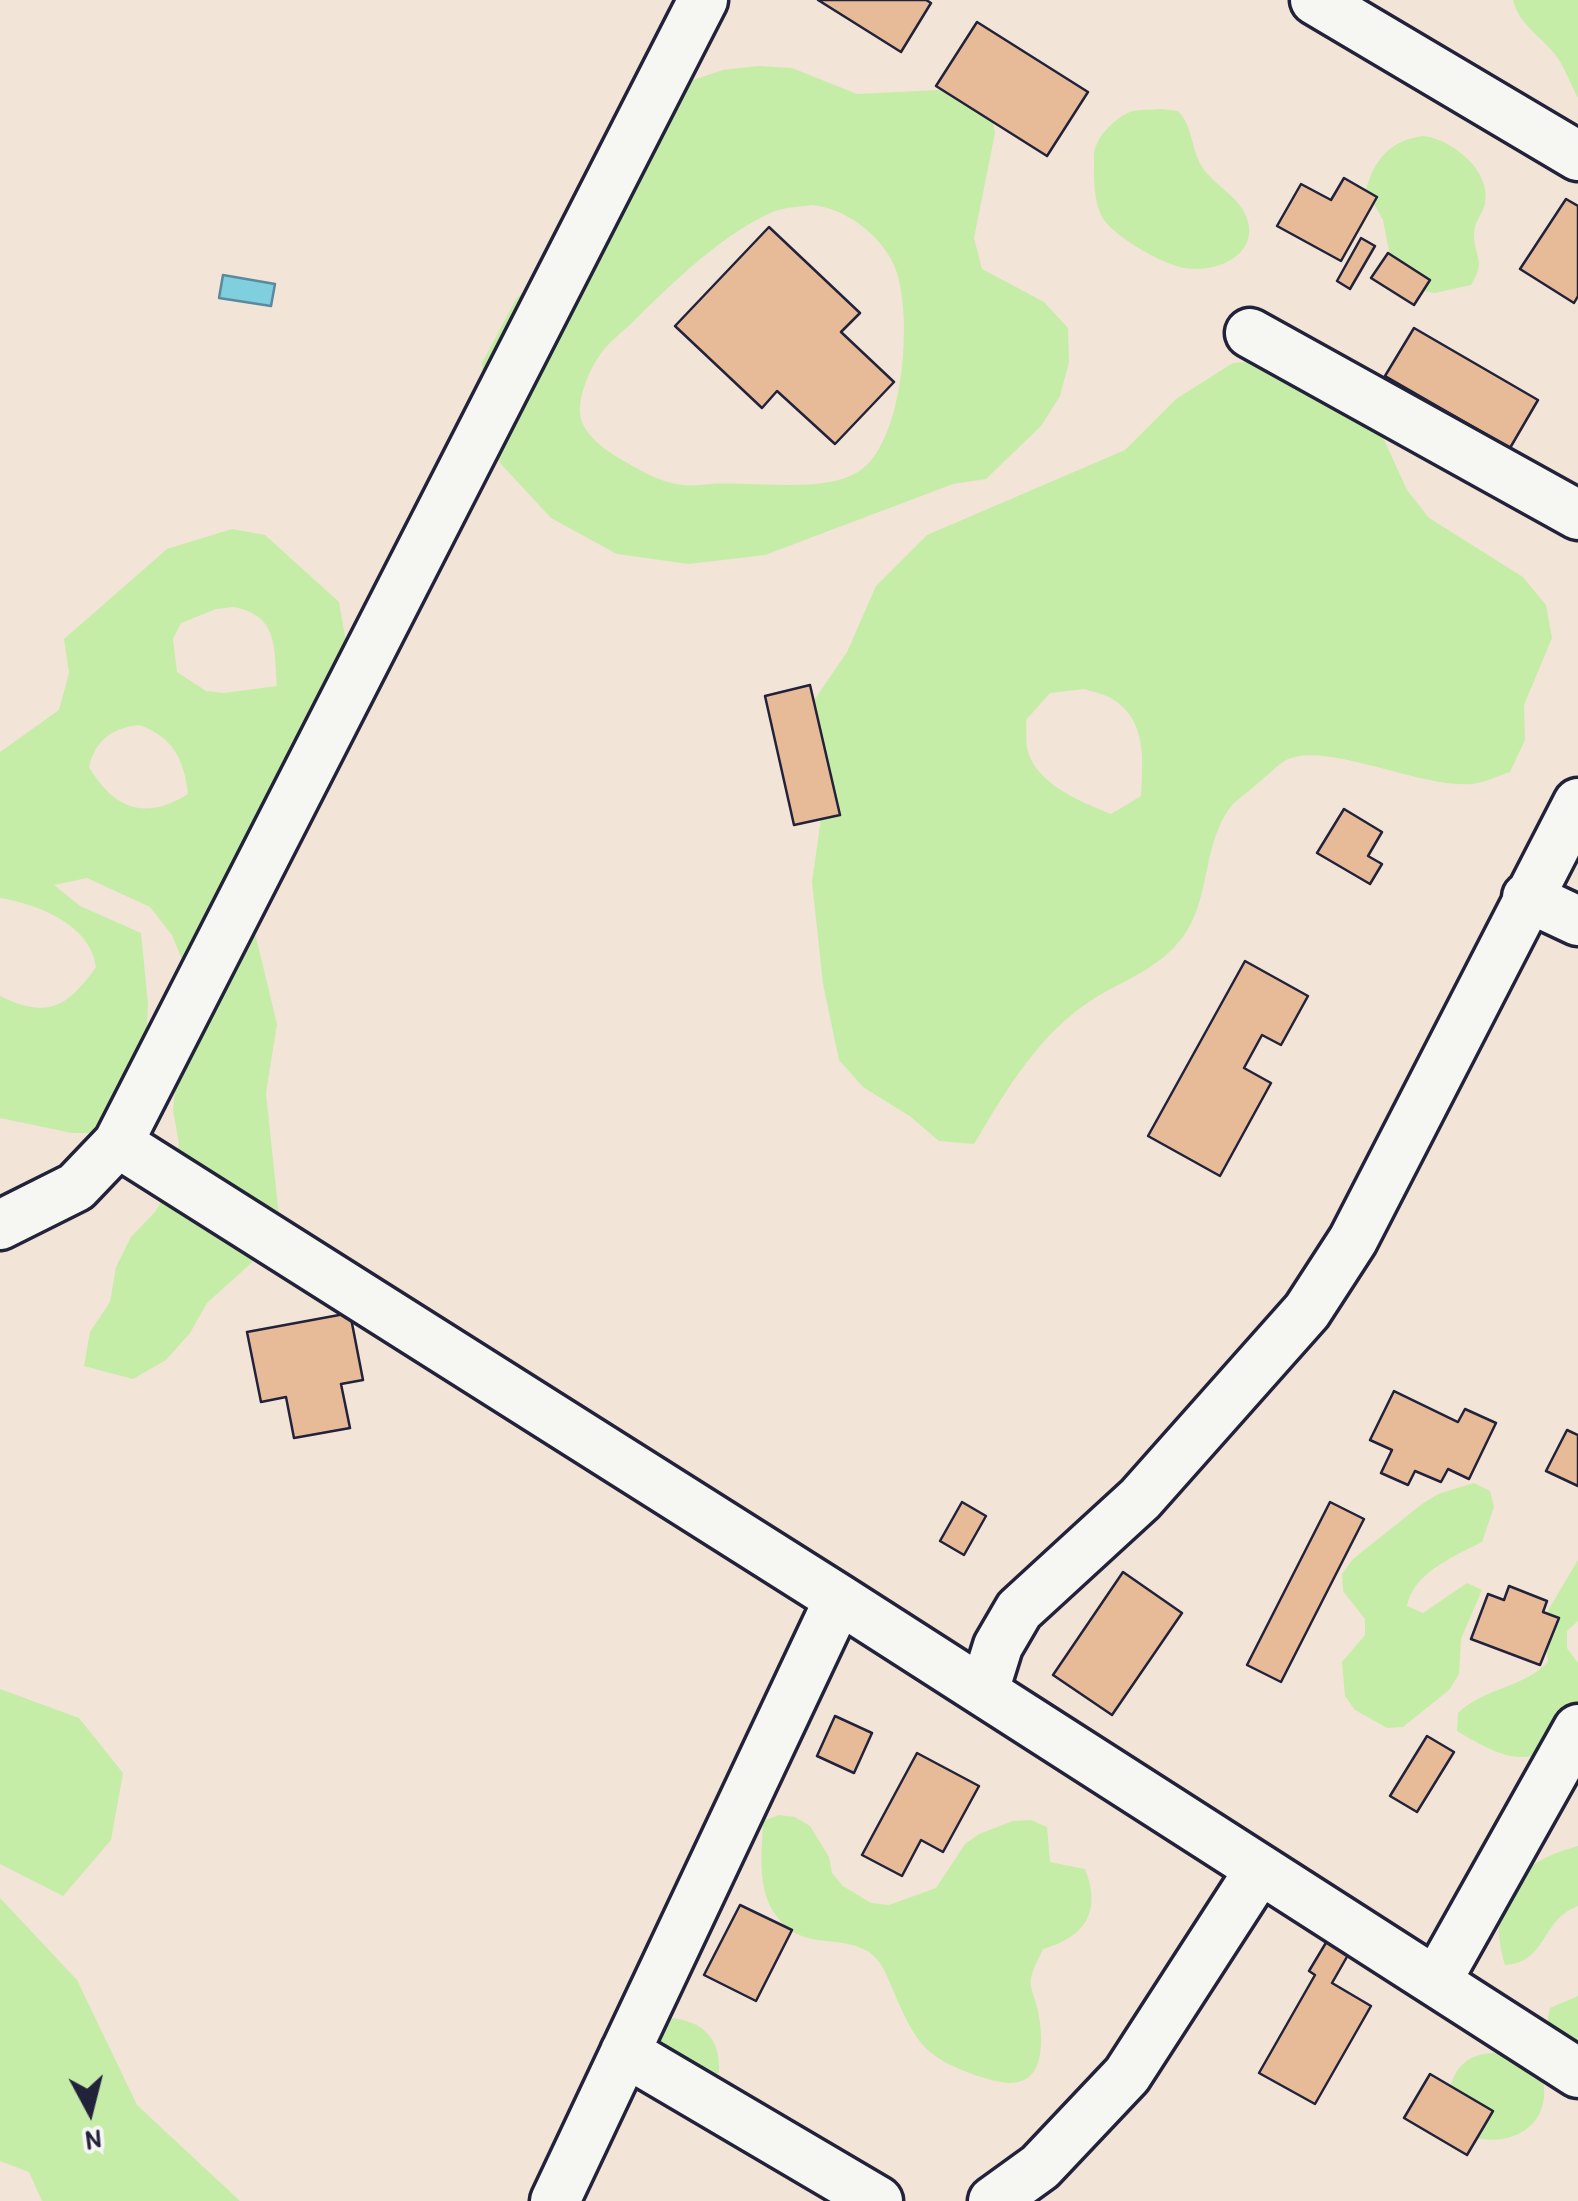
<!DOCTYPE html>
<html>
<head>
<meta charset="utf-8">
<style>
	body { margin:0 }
	#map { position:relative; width:1578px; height:2201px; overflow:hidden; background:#f2e4d7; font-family:"Patrick Hand",sans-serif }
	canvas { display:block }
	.north { position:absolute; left:40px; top:2061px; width:100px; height:100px; -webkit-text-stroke:8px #f6f6f2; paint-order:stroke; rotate:173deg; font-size:28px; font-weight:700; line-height:40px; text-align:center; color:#22223b }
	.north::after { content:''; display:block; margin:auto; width:35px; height:45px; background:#22223b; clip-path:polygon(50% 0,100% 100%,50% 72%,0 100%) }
</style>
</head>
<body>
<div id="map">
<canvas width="1578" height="2201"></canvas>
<div class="north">N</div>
</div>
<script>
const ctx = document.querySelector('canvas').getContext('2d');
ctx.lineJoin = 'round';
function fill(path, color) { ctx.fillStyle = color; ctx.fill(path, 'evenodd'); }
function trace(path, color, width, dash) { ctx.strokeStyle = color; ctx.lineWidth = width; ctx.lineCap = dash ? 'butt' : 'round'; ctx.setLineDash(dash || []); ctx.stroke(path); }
const green = new Path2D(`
	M 1513,0 L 1578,0 L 1578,98 C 1570,83 1565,67 1554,53 C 1539,35 1519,24 1513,0 Z
	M 758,66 L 792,68 L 857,94 L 958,89 L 989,100 L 995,133 L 974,238 L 982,269 L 1044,302 L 1068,328 L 1069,362 L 1060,396 L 1041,426 L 986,479 L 953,484 L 765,555 L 689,564 L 617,554 L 551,518 L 501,464 L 484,434 L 482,363 L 516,299 L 565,249 L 662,105 L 690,81 L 723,70 ZM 812,205 C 845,208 880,234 894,265 C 914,310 905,444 858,472 C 820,495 745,479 701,485 C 671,488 650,476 624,461 C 609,453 586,437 581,419 C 576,401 589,370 600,355 C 608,343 621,333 632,323 C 671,284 724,232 775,211 C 786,207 800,207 812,205 Z
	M 1160,109 L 1178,111 C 1195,129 1190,152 1205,171 C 1216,185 1234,195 1243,210 C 1266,250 1221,274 1185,268 C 1163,265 1113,236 1102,217 C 1093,200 1094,176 1094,157 C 1093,140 1114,118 1130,112 C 1139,109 1151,110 1160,109 Z
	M 1423,136 C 1452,139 1492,171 1485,204 C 1482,215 1474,222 1474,234 C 1474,258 1487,260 1471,285 L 1435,293 L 1400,287 L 1393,271 L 1383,220 L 1366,190 C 1374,159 1391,140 1423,136 Z
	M 1304,358 L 1363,394 L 1407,490 L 1429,518 L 1523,577 L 1546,605 L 1552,638 L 1524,705 L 1525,740 L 1510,772 C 1498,776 1485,782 1473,784 C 1422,789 1324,740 1286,760 C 1276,766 1266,777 1257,784 C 1250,791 1240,797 1233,804 C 1201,842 1212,899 1182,938 C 1158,969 1126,979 1095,998 C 1039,1033 1007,1089 974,1144 L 939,1141 L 911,1117 L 863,1087 L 839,1060 L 823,984 L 812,882 L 827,776 L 808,709 L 847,652 L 876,586 L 927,535 L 1125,450 L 1176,399 L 1233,363 ZM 1084,689 C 1093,692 1106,694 1114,700 C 1147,721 1143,762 1141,796 L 1111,814 C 1082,802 1039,786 1028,752 C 1025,743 1027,730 1026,720 L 1050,693 Z
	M 232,529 L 265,535 L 339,602 L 351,670 L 253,925 L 277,1024 L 266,1093 L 280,1227 L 258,1257 L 207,1303 L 190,1333 L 166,1360 L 133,1379 L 84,1366 L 90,1332 L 110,1302 L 116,1267 L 131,1237 L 155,1212 L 174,1180 L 179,1144 L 173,1110 L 186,969 L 172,935 L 150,907 L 87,878 L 54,885 L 80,906 L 141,933 L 148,1004 L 145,1072 L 106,1133 L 72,1133 L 0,1118 L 0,996 C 47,1019 67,1008 96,967 C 91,925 38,904 0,898 L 0,752 L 59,710 L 69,673 L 64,639 L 167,549 ZM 234,607 C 279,616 274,648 277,686 L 224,693 L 206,691 L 177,672 L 173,639 L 181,623 L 216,609 ZM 139,725 C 173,737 184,759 188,794 C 145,821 114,809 89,767 C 96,740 110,729 139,725 Z
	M 1474,1483 L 1490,1491 L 1494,1507 L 1482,1542 C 1454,1556 1413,1573 1407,1606 L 1423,1613 L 1467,1583 L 1482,1590 L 1461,1639 L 1459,1674 L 1449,1690 L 1403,1727 L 1387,1728 L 1355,1710 L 1345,1696 L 1342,1662 L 1365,1635 L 1365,1619 L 1343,1591 L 1342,1574 L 1353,1559 L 1422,1504 L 1438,1494 Z
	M 1578,1560 L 1578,1621 L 1567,1631 L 1567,1648 L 1578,1663 L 1578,1736 C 1526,1769 1506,1760 1457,1731 L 1458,1713 C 1484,1688 1523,1688 1548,1662 L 1546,1645 L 1537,1629 Z
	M 0,1689 L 79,1718 L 123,1773 L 111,1840 L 63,1896 L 0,1864 Z
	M 779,1815 L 795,1817 L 810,1826 L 829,1857 L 832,1873 L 843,1886 L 871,1903 L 889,1905 L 936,1888 L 965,1844 L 979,1834 L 1013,1821 L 1031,1820 L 1047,1827 L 1050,1862 L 1085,1869 C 1102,1912 1085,1937 1043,1949 C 1039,1958 1033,1968 1031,1978 C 1029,1987 1035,1998 1037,2007 C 1042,2027 1046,2068 1026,2079 C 1012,2087 995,2081 981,2077 C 925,2058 916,2044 893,1990 C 887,1976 882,1961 869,1952 C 837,1932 800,1954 773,1911 C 757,1885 762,1850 763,1821 Z
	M 1578,1846 L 1578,1906 C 1540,1920 1548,1962 1505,1965 C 1486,1900 1514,1863 1578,1846 Z
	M 0,1898 L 77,1980 L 137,2105 L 240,2201 L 42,2201 L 29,2172 L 0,2161 Z
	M 1578,1996 L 1578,2054 L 1546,2030 L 1550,2008 Z
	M 669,2018 C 703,2020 721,2039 719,2072 L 705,2084 L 645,2039 L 653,2023 Z
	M 1494,2053 L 1511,2055 L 1541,2073 C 1556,2121 1516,2149 1472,2137 L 1448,2095 C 1454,2068 1466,2054 1494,2053 Z`);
const water = new Path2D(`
	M 223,275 L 275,284 L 271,306 L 219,298 Z`);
const building = new Path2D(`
	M 818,0 L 926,0 L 931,3 L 901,52 Z
	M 977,22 L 1088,92 L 1047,156 L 936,86 Z
	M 1344,178 L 1377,197 L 1341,261 L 1277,226 L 1301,184 L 1331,200 Z
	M 1566,199 L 1578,206 L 1578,296 L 1574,303 L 1520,269 Z
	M 769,227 L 860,313 L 841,332 L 894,382 L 835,444 L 777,391 L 762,408 L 675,326 Z
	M 1361,238 L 1375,246 L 1350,289 L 1337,281 Z
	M 1388,253 L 1430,280 L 1414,305 L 1371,278 Z
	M 1414,328 L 1538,400 L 1510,448 L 1385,376 Z
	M 810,685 L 840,815 L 794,825 L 765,696 Z
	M 1344,809 L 1382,832 L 1368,856 L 1382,864 L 1370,884 L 1317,853 Z
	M 1245,961 L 1308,996 L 1281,1045 L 1262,1035 L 1244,1068 L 1271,1083 L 1220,1176 L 1148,1136 Z
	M 350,1313 L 363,1380 L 341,1384 L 350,1428 L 294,1438 L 286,1397 L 261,1402 L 247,1332 Z
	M 1394,1391 L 1458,1422 L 1465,1409 L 1496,1423 L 1469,1479 L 1448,1469 L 1441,1482 L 1415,1471 L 1408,1485 L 1381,1473 L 1392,1450 L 1370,1440 Z
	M 1567,1430 L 1578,1435 L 1578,1486 L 1546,1471 Z
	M 962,1502 L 986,1516 L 964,1555 L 940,1541 Z
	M 1330,1502 L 1364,1519 L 1281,1682 L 1247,1665 Z
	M 1123,1572 L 1182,1613 L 1112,1715 L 1053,1675 Z
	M 1509,1586 L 1547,1601 L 1543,1612 L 1559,1618 L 1540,1665 L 1471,1639 L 1488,1594 L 1504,1600 Z
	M 835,1716 L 872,1733 L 854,1773 L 817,1756 Z
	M 1427,1736 L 1454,1752 L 1417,1812 L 1390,1796 Z
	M 917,1753 L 979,1786 L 943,1852 L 921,1840 L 902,1876 L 862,1855 Z
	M 740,1905 L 792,1930 L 756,2001 L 704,1975 Z
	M 1330,1936 L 1352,1948 L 1332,1983 L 1371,2006 L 1315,2104 L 1259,2073 L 1315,1975 L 1309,1971 Z
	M 1430,2074 L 1493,2111 L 1467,2155 L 1404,2118 Z`);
const minor = new Path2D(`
	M 1315,0 L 1578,156
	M 1250,333 L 1578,515
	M 1527,897 L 1578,921
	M 118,1143 L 839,1599 L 1578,2073
	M 0,1225 L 76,1187 L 118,1143 L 703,0
	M 984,1691 L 998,1646 L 1019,1610 L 1140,1499 L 1307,1311 L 1353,1240 L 1578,803
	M 1436,1982 L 1578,1729
	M 625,2052 L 878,2201
	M 555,2201 L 839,1599
	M 993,2201 L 1040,2167 L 1127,2075 L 1260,1869`);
fill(green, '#c5eda8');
fill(water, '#80cfde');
trace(water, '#5a8a9d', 2.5);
fill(building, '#e8bb98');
trace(building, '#22223b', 2.5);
trace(minor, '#22223b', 55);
trace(minor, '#f6f6f2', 48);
</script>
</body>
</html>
